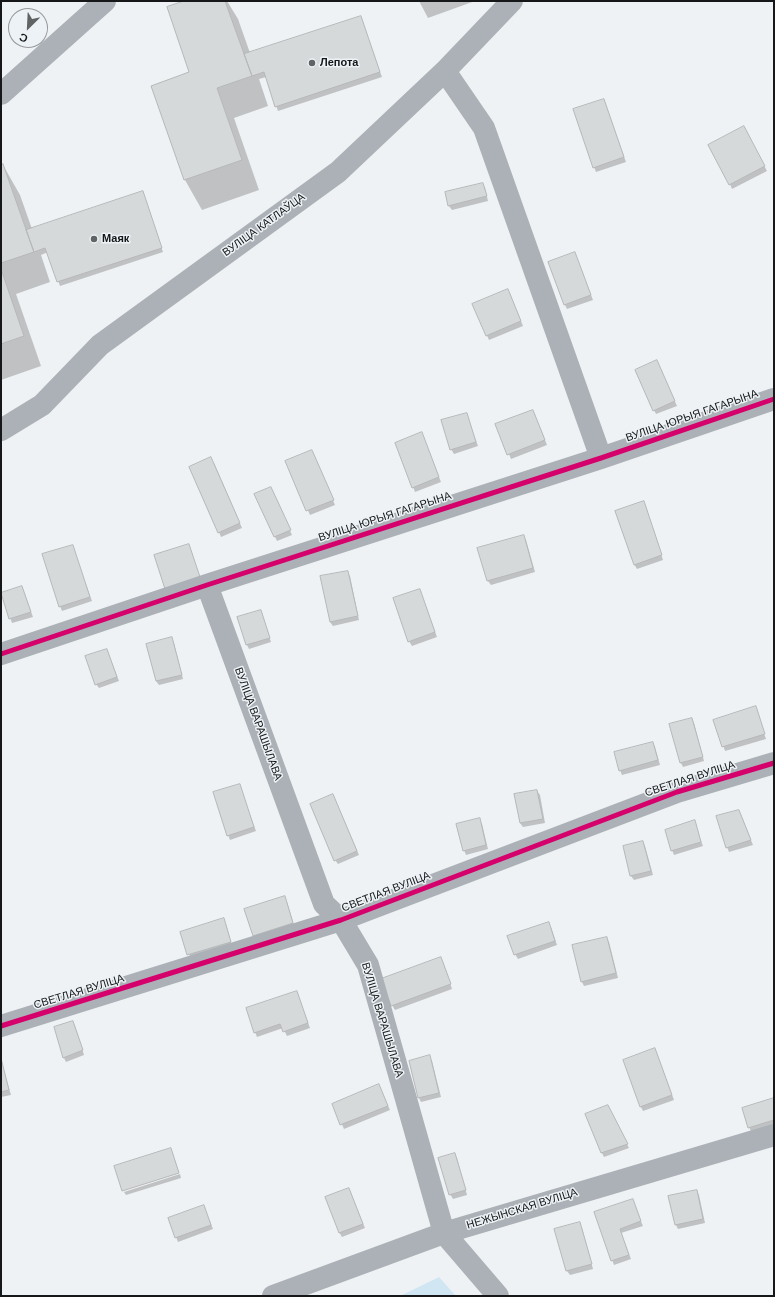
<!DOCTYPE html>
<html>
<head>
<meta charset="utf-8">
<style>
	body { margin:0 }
	#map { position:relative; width:775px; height:1297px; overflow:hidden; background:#eff2f4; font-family:Helvetica,sans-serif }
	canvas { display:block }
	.frame { position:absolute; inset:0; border:2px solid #151718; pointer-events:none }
	.north { position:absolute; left:8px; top:8px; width:40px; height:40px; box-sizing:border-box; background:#edf2f6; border:1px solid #979a9d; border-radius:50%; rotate:204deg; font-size:11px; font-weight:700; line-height:16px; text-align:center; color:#151718 }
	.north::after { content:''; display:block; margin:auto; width:14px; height:18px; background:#616465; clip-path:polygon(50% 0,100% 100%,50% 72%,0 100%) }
</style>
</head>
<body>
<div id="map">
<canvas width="775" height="1297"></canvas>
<div class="frame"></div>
<div class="north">С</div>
</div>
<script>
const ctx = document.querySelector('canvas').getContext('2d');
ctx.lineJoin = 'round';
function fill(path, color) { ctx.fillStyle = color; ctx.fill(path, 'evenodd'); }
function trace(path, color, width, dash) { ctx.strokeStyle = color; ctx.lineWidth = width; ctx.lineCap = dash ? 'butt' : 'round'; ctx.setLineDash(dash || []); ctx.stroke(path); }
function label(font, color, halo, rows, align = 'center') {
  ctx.font = font + ' Helvetica,sans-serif'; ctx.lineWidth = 3; ctx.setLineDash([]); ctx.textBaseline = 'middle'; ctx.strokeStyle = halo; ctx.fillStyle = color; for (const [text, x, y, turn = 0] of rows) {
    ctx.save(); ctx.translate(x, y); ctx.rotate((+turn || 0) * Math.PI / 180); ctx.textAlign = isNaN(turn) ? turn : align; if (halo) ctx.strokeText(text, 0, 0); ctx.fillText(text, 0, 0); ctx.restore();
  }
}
const green = new Path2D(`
	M 439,1277 L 456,1296 L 400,1296 Z`);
const shadow = new Path2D(`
	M 187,1 L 227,1 L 238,19 L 250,53 L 360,17 L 382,77 L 278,111 L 266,77 L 259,79 L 268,106 L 234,118 L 259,190 L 202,210 L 185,180 L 152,87 L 191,73 Z
	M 419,1 L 475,1 L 428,18 Z
	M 604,100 L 626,162 L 596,172 L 594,167 Z
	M 746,132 L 767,171 L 732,189 L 730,184 Z
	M 3,165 L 20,195 L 32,229 L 142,192 L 163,252 L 60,286 L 48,252 L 41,255 L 50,282 L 16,294 L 41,366 L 1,380 L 1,166 Z
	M 483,184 L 485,188 L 488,201 L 452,210 L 449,206 Z
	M 575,254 L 593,300 L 567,309 L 565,305 Z
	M 510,294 L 523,326 L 489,340 L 473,304 Z
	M 659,366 L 677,406 L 656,414 L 654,410 Z
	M 466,414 L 478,446 L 454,454 L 451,449 Z
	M 535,415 L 547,445 L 511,459 L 497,425 Z
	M 422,434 L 441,482 L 415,492 L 413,487 Z
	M 314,455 L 335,505 L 310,515 L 286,462 Z
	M 214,463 L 242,528 L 221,537 L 219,532 Z
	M 273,493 L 292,535 L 277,541 L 256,495 Z
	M 646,507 L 663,560 L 637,569 L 634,564 Z
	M 523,536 L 526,540 L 535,572 L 491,585 L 488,581 L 479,549 Z
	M 72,546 L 92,601 L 62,611 L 60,606 Z
	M 347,572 L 350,576 L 359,620 L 333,626 L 330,622 Z
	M 22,587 L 33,617 L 12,623 L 2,594 Z
	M 420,590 L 437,637 L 412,646 L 409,641 Z
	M 261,611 L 271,642 L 249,649 L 247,645 Z
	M 171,638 L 174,643 L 183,679 L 159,685 L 156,681 Z
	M 107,650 L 119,681 L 99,688 L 96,684 Z
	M 755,708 L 766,739 L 725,751 L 715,720 Z
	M 691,719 L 694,723 L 704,761 L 683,767 L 681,763 Z
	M 653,743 L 655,747 L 660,765 L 622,775 L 620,770 Z
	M 239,785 L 256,831 L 230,840 L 228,835 Z
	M 537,791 L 540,795 L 545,823 L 523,827 L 520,823 Z
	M 335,799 L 359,855 L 338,864 L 335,860 Z
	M 741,815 L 753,845 L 729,852 L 727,847 Z
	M 479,819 L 482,824 L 488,849 L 466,855 L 464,850 Z
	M 694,822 L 703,846 L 674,855 L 672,850 Z
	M 643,842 L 645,846 L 653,875 L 634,880 L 631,876 L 624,847 Z
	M 287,902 L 295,928 L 254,936 Z
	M 226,924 L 232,946 L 191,959 L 181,933 Z
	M 551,927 L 557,945 L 518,959 L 515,954 Z
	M 606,938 L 609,942 L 618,978 L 584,986 L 582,982 Z
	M 443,962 L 452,989 L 395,1010 L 392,1005 Z
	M 297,992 L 310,1028 L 287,1036 L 283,1028 L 257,1037 L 255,1032 Z
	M 75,1026 L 84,1055 L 66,1062 L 64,1058 L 55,1028 Z
	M 655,1049 L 674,1100 L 643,1111 L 641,1107 Z
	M 429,1056 L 432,1061 L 441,1097 L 421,1102 L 419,1098 Z
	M 1,1060 L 11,1095 L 1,1097 Z
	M 381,1090 L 390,1110 L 344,1129 L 333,1104 Z
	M 774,1099 L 774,1125 L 751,1132 L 743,1109 Z
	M 610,1111 L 629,1148 L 604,1157 L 602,1153 Z
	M 171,1149 L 179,1172 L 123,1190 Z
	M 454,1154 L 457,1158 L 467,1195 L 453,1199 L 450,1194 Z
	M 180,1174 L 181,1178 L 126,1195 L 124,1192 Z
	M 349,1189 L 365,1228 L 342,1237 L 339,1232 Z
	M 697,1191 L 699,1195 L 705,1223 L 678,1229 L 676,1225 Z
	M 632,1200 L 643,1226 L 621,1233 L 631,1259 L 614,1265 L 595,1213 Z
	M 204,1206 L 213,1229 L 178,1242 L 169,1218 Z
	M 582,1228 L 593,1269 L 570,1275 L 567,1271 L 556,1230 Z`);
const building = new Path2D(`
	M 184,1 L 225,1 L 252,76 L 217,88 L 242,160 L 184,180 L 151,86 L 189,72 L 167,7 Z
	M 361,16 L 380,72 L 275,107 L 264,72 L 252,76 L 244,54 Z
	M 604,99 L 624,157 L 593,168 L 573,109 Z
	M 744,126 L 765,166 L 729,185 L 708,145 Z
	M 3,164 L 34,252 L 1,263 L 1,165 Z
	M 483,183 L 487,196 L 448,206 L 445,192 Z
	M 143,191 L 162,248 L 57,282 L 45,248 L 34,252 L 26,230 Z
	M 575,252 L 591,295 L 564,305 L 548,262 Z
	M 1,269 L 24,336 L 1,344 Z
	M 508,289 L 521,321 L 486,336 L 472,304 Z
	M 657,360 L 675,401 L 653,411 L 635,370 Z
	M 533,410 L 545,440 L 507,455 L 495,424 Z
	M 467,413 L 476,442 L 450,450 L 441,420 Z
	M 422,432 L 439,477 L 412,488 L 395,443 Z
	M 312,450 L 334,500 L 306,511 L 285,461 Z
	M 211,457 L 240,523 L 218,533 L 189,467 Z
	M 271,487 L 291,530 L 274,537 L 254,494 Z
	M 644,501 L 662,555 L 634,565 L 615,511 Z
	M 524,535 L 533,568 L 487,581 L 477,548 Z
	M 189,544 L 200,577 L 165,589 L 154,555 Z
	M 73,545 L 90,597 L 59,607 L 42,554 Z
	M 348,571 L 358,616 L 330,622 L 320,576 Z
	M 22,586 L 31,612 L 9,619 L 1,593 Z
	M 420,589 L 435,632 L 408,642 L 393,598 Z
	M 261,610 L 270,638 L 246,645 L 237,617 Z
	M 172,637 L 182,675 L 156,681 L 146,644 Z
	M 107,649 L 117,677 L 95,685 L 85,656 Z
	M 756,706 L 765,734 L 722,747 L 713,720 Z
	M 692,718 L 703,757 L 680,763 L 669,724 Z
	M 653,742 L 658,760 L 619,771 L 614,752 Z
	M 240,784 L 254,827 L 227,836 L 213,792 Z
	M 537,790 L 543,819 L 520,823 L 514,794 Z
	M 333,794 L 357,851 L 334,861 L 310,804 Z
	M 739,810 L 751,840 L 726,848 L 716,816 Z
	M 480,818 L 486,845 L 463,851 L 456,824 Z
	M 695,820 L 701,842 L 671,851 L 665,830 Z
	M 643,841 L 651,871 L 630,876 L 623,846 Z
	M 285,896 L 293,923 L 253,936 L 244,909 Z
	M 224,918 L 231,942 L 187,955 L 180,932 Z
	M 549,922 L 555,941 L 514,955 L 507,936 Z
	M 607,937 L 616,973 L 581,982 L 572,945 Z
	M 441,957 L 451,984 L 391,1006 L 381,979 Z
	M 297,991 L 308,1023 L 283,1032 L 280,1024 L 254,1033 L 246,1008 Z
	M 73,1021 L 83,1050 L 63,1058 L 54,1027 Z
	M 655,1048 L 672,1095 L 640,1107 L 623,1060 Z
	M 430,1055 L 439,1093 L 418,1098 L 409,1061 Z
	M 1,1058 L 9,1090 L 1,1092 Z
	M 379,1084 L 388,1106 L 340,1125 L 332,1104 Z
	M 774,1098 L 774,1120 L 748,1128 L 742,1108 Z
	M 608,1105 L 628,1144 L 601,1153 L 585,1114 Z
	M 171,1148 L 179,1173 L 122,1191 L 114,1166 Z
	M 455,1153 L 466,1190 L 449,1195 L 438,1158 Z
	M 349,1188 L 363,1224 L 339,1233 L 325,1197 Z
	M 697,1190 L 703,1219 L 675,1225 L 668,1196 Z
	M 633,1199 L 641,1221 L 620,1229 L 629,1255 L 611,1261 L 594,1212 Z
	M 204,1205 L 211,1225 L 175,1238 L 168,1218 Z
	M 580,1222 L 592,1264 L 566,1271 L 554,1229 Z`);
const minor = new Path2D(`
	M 445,71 L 484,128 L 601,458
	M 1,94 L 105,1
	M 1,430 L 42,405 L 100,345 L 338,172 L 445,71 L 512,1
	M 207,585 L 324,904 L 341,920 L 368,965 L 444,1233 L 498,1296
	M 1,654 L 207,585 L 601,458 L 774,399
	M 1,1026 L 341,920 L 677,792 L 774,763
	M 273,1296 L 444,1233 L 774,1135`);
const cycleway = new Path2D(`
	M 1,654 L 207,585 L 601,458 L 774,399
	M 1,1026 L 341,920 L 677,792 L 774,763`);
const markers = [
	[312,63,4,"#616465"],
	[94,239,4,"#616465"]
];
const poiNames = [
	["Лепота",320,63],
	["Маяк",102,239]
];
const streetNames = [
	["ВУЛІЦА КАТЛАЎЦА",264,225,-36],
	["ВУЛІЦА ЮРЫЯ ГАГАРЫНА",692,416,-19],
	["ВУЛІЦА ЮРЫЯ ГАГАРЫНА",385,517,-18],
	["ВУЛІЦА ВАРАШЫЛАВА",258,724,70],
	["СВЕТЛАЯ ВУЛІЦА",690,779,-18],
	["СВЕТЛАЯ ВУЛІЦА",386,892,-21],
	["СВЕТЛАЯ ВУЛІЦА",79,992,-17],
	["ВУЛІЦА ВАРАШЫЛАВА",382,1020,73],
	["НЕЖЫНСКАЯ ВУЛІЦА",522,1209,-17]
];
fill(green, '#d0e6f3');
fill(shadow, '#0003');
fill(building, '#d6d9da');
trace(building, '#b5b7b9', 1);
trace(minor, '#abb1b6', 22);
trace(cycleway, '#d6006c', 5);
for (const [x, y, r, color] of markers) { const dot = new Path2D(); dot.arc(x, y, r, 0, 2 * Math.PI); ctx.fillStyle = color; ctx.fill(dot); trace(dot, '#edf2f6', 1.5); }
label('bold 11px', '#151718', '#edf2f6', poiNames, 'left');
label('11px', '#151718', '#edf2f6', streetNames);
</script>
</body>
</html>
